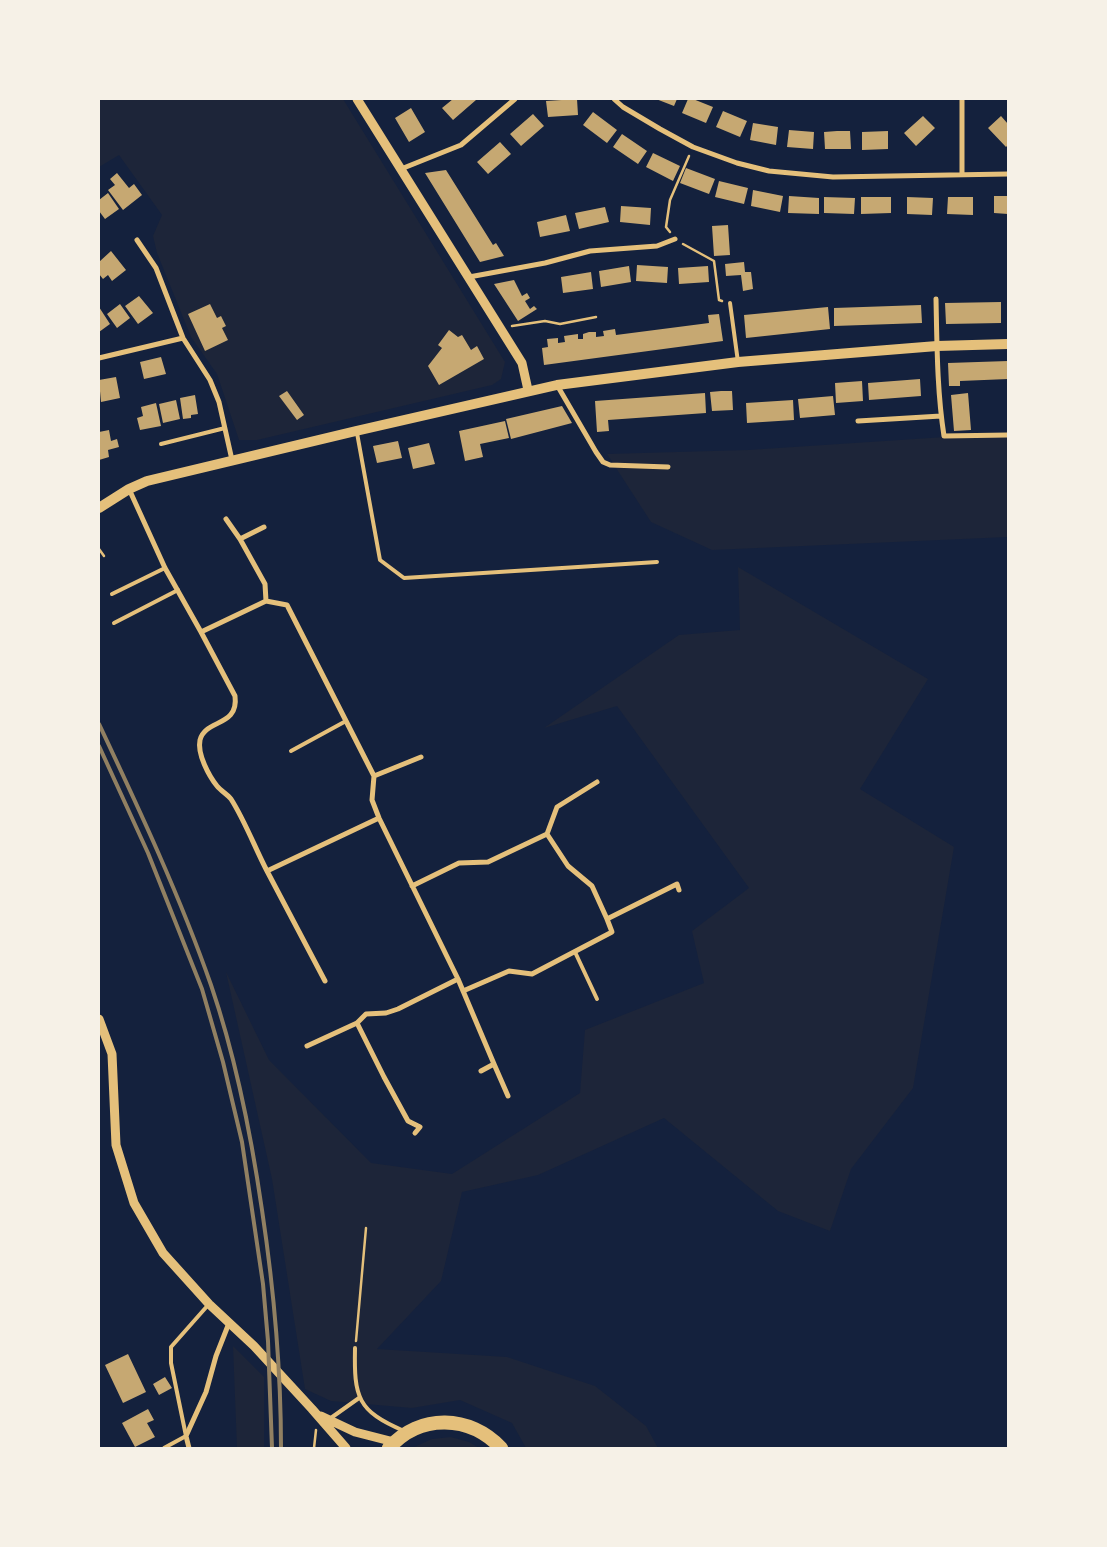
<!DOCTYPE html>
<html>
<head>
<meta charset="utf-8">
<style>
	body { margin:0 }
	#map { position:relative; width:1107px; height:1547px; overflow:hidden; background:#14213d; font-family:Figtree,sans-serif }
	canvas { display:block }
	.frame { position:absolute; inset:0; border:100px solid #f6f1e7; pointer-events:none }
</style>
</head>
<body>
<div id="map">
<canvas width="1107" height="1547"></canvas>
<div class="frame"></div>
</div>
<script>
const ctx = document.querySelector('canvas').getContext('2d');
ctx.lineJoin = 'round';
function fill(path, color) { ctx.fillStyle = color; ctx.fill(path, 'evenodd'); }
function trace(path, color, width, dash) { ctx.strokeStyle = color; ctx.lineWidth = width; ctx.lineCap = dash ? 'butt' : 'round'; ctx.setLineDash(dash || []); ctx.stroke(path); }
const green = new Path2D(`
	M 99,99 L 343,99 L 505,362 L 501,379 L 492,385 L 257,440 L 239,440 L 217,374 L 191,337 L 157,253 L 153,236 L 162,215 L 119,155 L 99,167 Z
	M 976,435 L 1008,438 L 1008,537 L 712,550 L 651,522 L 607,454 L 748,450 Z
	M 738,567 L 928,679 L 860,789 L 954,847 L 913,1088 L 851,1169 L 830,1231 L 778,1211 L 664,1118 L 538,1175 L 462,1192 L 441,1281 L 377,1349 L 507,1357 L 595,1386 L 646,1426 L 658,1448 L 526,1448 L 512,1423 L 460,1400 L 412,1408 L 331,1401 L 305,1389 L 272,1179 L 226,972 L 269,1060 L 371,1163 L 452,1174 L 580,1093 L 585,1030 L 704,983 L 692,931 L 749,888 L 617,706 L 544,728 L 679,635 L 740,630 Z
	M 233,1346 L 264,1377 L 264,1448 L 237,1448 Z
	M 451,1437 L 469,1442 L 479,1448 L 412,1448 L 432,1439 Z`);
const building = new Path2D(`
	M 453,99 L 474,99 L 476,100 L 453,120 L 442,108 Z
	M 577,99 L 578,115 L 548,117 L 546,101 Z
	M 656,99 L 677,99 L 674,106 Z
	M 688,99 L 693,99 L 713,107 L 706,123 L 682,113 Z
	M 411,108 L 425,132 L 409,142 L 395,118 Z
	M 723,111 L 747,121 L 740,137 L 716,127 Z
	M 593,112 L 617,130 L 607,143 L 583,125 Z
	M 533,114 L 544,126 L 521,146 L 510,134 Z
	M 923,116 L 935,128 L 916,146 L 904,133 Z
	M 1001,116 L 1008,124 L 1008,145 L 1006,147 L 988,128 Z
	M 753,123 L 778,127 L 776,145 L 750,140 Z
	M 789,130 L 814,132 L 813,149 L 787,147 Z
	M 837,131 L 850,131 L 851,149 L 825,149 L 824,132 Z
	M 888,131 L 888,149 L 862,150 L 862,132 Z
	M 622,134 L 647,151 L 638,164 L 613,147 Z
	M 500,142 L 511,154 L 488,174 L 477,162 Z
	M 653,153 L 680,166 L 673,181 L 646,167 Z
	M 686,168 L 715,179 L 709,194 L 680,183 Z
	M 446,170 L 493,245 L 496,243 L 504,256 L 480,262 L 425,173 Z
	M 117,173 L 129,188 L 134,184 L 142,195 L 123,210 L 108,190 L 115,185 L 110,179 Z
	M 719,181 L 748,188 L 744,204 L 715,197 Z
	M 753,190 L 783,196 L 780,212 L 751,206 Z
	M 108,193 L 119,209 L 105,219 L 99,211 L 99,200 Z
	M 789,196 L 819,198 L 819,214 L 788,213 Z
	M 994,196 L 1008,196 L 1008,214 L 994,213 Z
	M 824,197 L 855,198 L 854,214 L 824,213 Z
	M 861,197 L 891,197 L 891,213 L 861,214 Z
	M 907,197 L 933,198 L 932,215 L 907,214 Z
	M 948,197 L 973,197 L 973,215 L 947,214 Z
	M 621,206 L 651,208 L 650,225 L 620,222 Z
	M 605,207 L 609,222 L 579,229 L 575,213 Z
	M 566,215 L 570,231 L 540,237 L 537,222 Z
	M 728,225 L 730,255 L 714,256 L 712,226 Z
	M 111,251 L 126,270 L 112,281 L 108,275 L 103,279 L 99,274 L 99,262 Z
	M 744,262 L 745,272 L 751,272 L 753,289 L 743,291 L 741,275 L 726,276 L 725,264 Z
	M 637,265 L 668,267 L 667,283 L 636,281 Z
	M 629,266 L 631,282 L 601,287 L 599,271 Z
	M 708,266 L 709,282 L 679,284 L 678,268 Z
	M 591,272 L 593,289 L 563,293 L 561,277 Z
	M 514,280 L 522,296 L 527,293 L 530,298 L 525,301 L 530,309 L 534,306 L 537,309 L 518,321 L 494,284 Z
	M 139,296 L 153,313 L 138,324 L 125,306 Z
	M 1001,302 L 1001,323 L 946,324 L 945,303 Z
	M 120,304 L 130,318 L 117,328 L 107,314 Z
	M 210,304 L 217,318 L 221,316 L 226,326 L 222,328 L 228,340 L 205,351 L 188,314 Z
	M 921,305 L 922,323 L 834,326 L 834,308 Z
	M 99,307 L 110,324 L 99,332 Z
	M 828,307 L 830,329 L 746,338 L 744,315 Z
	M 719,314 L 723,341 L 544,365 L 542,348 L 548,347 L 547,339 L 558,338 L 558,343 L 565,342 L 564,336 L 578,334 L 578,339 L 583,339 L 583,334 L 589,332 L 596,332 L 596,337 L 604,336 L 603,331 L 615,329 L 616,335 L 709,323 L 708,315 Z
	M 449,330 L 458,337 L 462,335 L 471,350 L 477,346 L 484,359 L 439,385 L 428,366 L 442,348 L 438,345 Z
	M 161,357 L 166,374 L 144,379 L 140,362 Z
	M 1008,361 L 1008,379 L 960,381 L 960,386 L 949,386 L 948,363 Z
	M 116,377 L 120,398 L 101,402 L 99,380 Z
	M 920,379 L 921,396 L 869,400 L 868,383 Z
	M 862,381 L 863,401 L 836,403 L 835,383 Z
	M 287,391 L 304,415 L 297,420 L 279,396 Z
	M 721,391 L 732,391 L 733,410 L 712,411 L 710,392 Z
	M 705,393 L 706,413 L 608,420 L 609,431 L 597,432 L 595,401 Z
	M 968,393 L 971,430 L 954,431 L 951,395 Z
	M 195,395 L 198,414 L 191,415 L 191,418 L 183,419 L 180,398 Z
	M 833,396 L 835,415 L 800,418 L 798,399 Z
	M 176,400 L 180,419 L 163,423 L 159,404 Z
	M 793,400 L 794,420 L 747,423 L 746,403 Z
	M 156,403 L 161,426 L 140,430 L 137,418 L 143,416 L 141,407 Z
	M 562,406 L 572,423 L 511,439 L 506,419 Z
	M 505,421 L 509,438 L 480,444 L 483,457 L 465,461 L 459,431 Z
	M 109,430 L 111,441 L 117,439 L 119,447 L 108,450 L 109,457 L 99,460 L 99,432 Z
	M 398,441 L 402,458 L 377,463 L 373,446 Z
	M 429,443 L 435,464 L 413,469 L 408,448 Z
	M 128,1354 L 146,1392 L 123,1403 L 105,1365 Z
	M 165,1377 L 172,1388 L 159,1395 L 153,1384 Z
	M 148,1409 L 154,1420 L 147,1423 L 155,1437 L 135,1447 L 122,1423 Z`);
const path = new Path2D(`
	M 670,232 L 666,227 L 670,200 L 689,156
	M 683,244 L 714,261 L 719,300 L 722,301
	M 512,326 L 545,321 L 560,324 L 596,317
	M 99,549 L 104,556
	M 356,1341 L 366,1228
	M 314,1448 L 316,1430`);
const service = new Path2D(`
	M 730,303 L 738,362
	M 357,433 L 380,560 L 404,578 L 657,562
	M 161,444 L 225,428
	M 112,594 L 165,568
	M 114,623 L 178,590
	M 291,751 L 346,721
	M 575,952 L 597,999
	M 355,1348 C 354,1397 357,1411 404,1431
	M 328,1420 L 359,1398
	M 164,1448 L 186,1436 L 171,1363 L 171,1347 L 209,1304`);
const minor = new Path2D(`
	M 614,99 L 623,107 L 660,129 L 693,147 L 737,163 L 769,171 L 833,177 L 1008,174
	M 401,169 L 461,145 L 515,99
	M 962,174 L 962,99
	M 137,240 L 156,268 L 183,338 L 210,380 L 219,402 L 232,460
	M 469,277 L 545,263 L 590,251 L 657,246 L 675,239
	M 936,299 C 937,345 937,391 944,436 L 1008,435
	M 99,358 L 183,338
	M 557,385 L 596,452 L 603,462 L 610,465 L 668,467
	M 858,421 L 941,416
	M 129,489 L 165,568 L 201,632 L 266,601
	M 226,519 L 240,539 L 265,584 L 266,601
	M 240,539 L 264,527
	M 266,601 L 287,605 L 374,776 L 372,800 L 379,818 L 458,979 L 494,1064 L 481,1071
	M 201,632 L 235,696 C 239,727 205,719 200,740 C 197,754 209,776 217,786 C 221,791 227,794 231,799 C 245,821 255,848 267,871
	M 374,776 L 421,757
	M 547,834 L 568,866 L 592,886 L 607,919 L 677,884 L 679,890
	M 547,834 L 557,807 L 597,782
	M 412,886 L 459,863 L 488,862 L 547,834
	M 325,981 L 267,871 L 379,818
	M 463,991 L 509,971 L 532,974 L 612,932 L 607,919
	M 357,1023 L 366,1014 L 386,1013 L 398,1009 L 458,979
	M 307,1046 L 357,1023 L 384,1077 L 408,1121 L 420,1127 L 415,1133
	M 494,1064 L 508,1096
	M 189,1448 L 186,1436 L 206,1392 L 216,1356 L 229,1323`);
const tertiary = new Path2D(`
	M 357,99 L 522,363 L 528,390
	M 99,1019 L 112,1054 L 116,1145 L 134,1203 L 163,1253 L 209,1304 L 254,1346 L 312,1409 L 346,1448
	M 321,1416 L 355,1432 L 394,1442`);
const secondary = new Path2D(`
	M 99,508 L 129,489 L 147,481 L 356,431 L 557,385 L 738,362 L 937,346 L 1008,344`);
const trunk = new Path2D(`
	M 389,1448 C 420,1413 470,1415 501,1448`);
const rail = new Path2D(`
	M 99,724 C 139,809 180,896 211,985 C 236,1058 251,1134 262,1210 C 274,1290 281,1368 281,1448
	M 99,746 L 148,853 L 202,989 L 223,1062 L 242,1142 L 263,1284 L 268,1341 L 272,1448`);
fill(green, '#1d2539');
fill(building, '#c6a872');
trace(path, '#e5c07b', 2.5);
trace(service, '#e5c07b', 4);
trace(minor, '#e5c07b', 5);
trace(tertiary, '#e5c07b', 9);
trace(secondary, '#e5c07b', 10);
trace(trunk, '#e5c07b', 14);
trace(rail, '#918062', 4);
</script>
</body>
</html>
